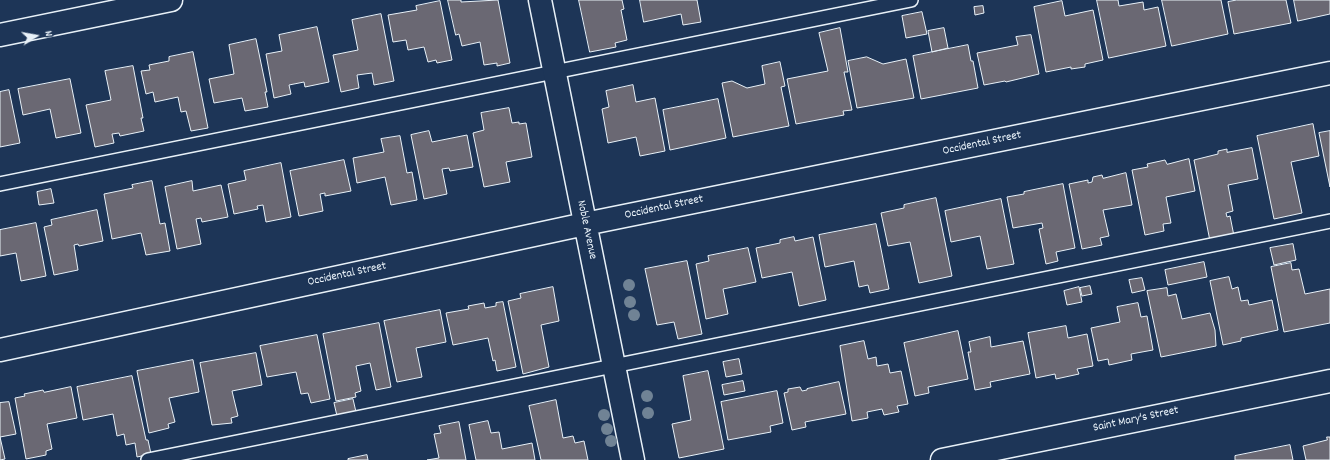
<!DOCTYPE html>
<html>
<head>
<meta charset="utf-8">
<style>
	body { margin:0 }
	#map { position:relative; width:1330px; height:460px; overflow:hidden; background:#1d3557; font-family:Dekko,sans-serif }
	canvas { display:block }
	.north { position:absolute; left:16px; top:16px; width:40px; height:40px; -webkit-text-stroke:3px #1d3557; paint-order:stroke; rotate:79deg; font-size:11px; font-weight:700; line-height:16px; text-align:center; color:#e8f1f8 }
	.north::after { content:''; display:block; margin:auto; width:14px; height:18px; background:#e8f1f8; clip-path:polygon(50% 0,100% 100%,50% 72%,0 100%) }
</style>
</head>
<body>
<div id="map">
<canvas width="1330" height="460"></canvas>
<div class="north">N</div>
</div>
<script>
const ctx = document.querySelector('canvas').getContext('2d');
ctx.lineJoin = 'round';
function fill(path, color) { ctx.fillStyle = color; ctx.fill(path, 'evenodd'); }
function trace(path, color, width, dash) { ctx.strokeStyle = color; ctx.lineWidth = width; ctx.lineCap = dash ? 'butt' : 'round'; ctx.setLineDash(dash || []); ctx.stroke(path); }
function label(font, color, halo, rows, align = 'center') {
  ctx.font = font + ' Dekko,sans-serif'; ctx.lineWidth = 3.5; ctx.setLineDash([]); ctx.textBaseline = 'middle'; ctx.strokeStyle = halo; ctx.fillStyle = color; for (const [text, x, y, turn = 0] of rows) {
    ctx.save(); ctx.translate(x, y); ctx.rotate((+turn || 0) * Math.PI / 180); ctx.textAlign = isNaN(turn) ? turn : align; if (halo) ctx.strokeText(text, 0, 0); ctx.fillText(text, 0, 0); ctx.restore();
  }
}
const building = new Path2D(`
	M 448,0 L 461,0 L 461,2 L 498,0 L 510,63 L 497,66 L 497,63 L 484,65 L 480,42 L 462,46 L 459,34 L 456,35 Z
	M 579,0 L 622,0 L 624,9 L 621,10 L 627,40 L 615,43 L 616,47 L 590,52 Z
	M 640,0 L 697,0 L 701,22 L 683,25 L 681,14 L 644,22 Z
	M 1097,0 L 1118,0 L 1119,6 L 1143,2 L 1144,10 L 1158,7 L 1166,46 L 1109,58 Z
	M 1162,0 L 1221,0 L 1228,34 L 1172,46 Z
	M 1237,0 L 1286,0 L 1291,23 L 1234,34 L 1228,2 Z
	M 1294,0 L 1330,0 L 1330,14 L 1298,21 Z
	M 440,1 L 452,60 L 437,63 L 436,60 L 428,62 L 424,47 L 408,50 L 406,40 L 393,42 L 388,15 L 417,10 L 416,6 Z
	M 1062,1 L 1065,16 L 1093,10 L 1103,60 L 1085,64 L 1085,67 L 1071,69 L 1071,67 L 1046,72 L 1034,7 Z
	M 983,6 L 984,13 L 975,15 L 974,7 Z
	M 922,12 L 927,34 L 906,38 L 902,16 Z
	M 381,14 L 394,81 L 374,85 L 372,73 L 357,75 L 359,88 L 341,92 L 333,55 L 358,50 L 352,20 Z
	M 317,27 L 329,82 L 305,87 L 304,82 L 289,85 L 291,94 L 274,98 L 266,54 L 282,51 L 279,35 Z
	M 840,28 L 848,72 L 844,72 L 852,110 L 843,111 L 844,115 L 796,124 L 787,79 L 828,71 L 819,33 Z
	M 944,28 L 948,48 L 932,52 L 928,31 Z
	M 1031,35 L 1039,74 L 1006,82 L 1005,81 L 984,85 L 977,53 L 1018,45 L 1016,37 Z
	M 256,39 L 267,92 L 265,92 L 268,107 L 245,111 L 242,98 L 214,103 L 209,79 L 234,74 L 229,45 Z
	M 968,45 L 971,61 L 973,61 L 978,88 L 921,99 L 913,56 Z
	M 193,52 L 208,128 L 191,131 L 186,111 L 181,112 L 178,97 L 155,102 L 153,92 L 146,94 L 141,71 L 150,70 L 149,65 L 169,61 L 169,57 Z
	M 867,57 L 883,64 L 906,59 L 914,98 L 857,108 L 848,61 Z
	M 780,62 L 785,86 L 781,87 L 789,126 L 733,137 L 722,83 L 732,81 L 747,88 L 765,84 L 762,66 Z
	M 133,66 L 143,118 L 141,118 L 144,131 L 120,136 L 119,133 L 112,134 L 114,143 L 95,147 L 86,105 L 111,100 L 105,71 Z
	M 70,79 L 81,133 L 56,138 L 50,109 L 23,115 L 18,89 Z
	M 633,85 L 636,102 L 655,98 L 665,151 L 640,156 L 636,137 L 608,143 L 602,109 L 609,107 L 606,91 Z
	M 9,90 L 20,143 L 0,147 L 0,92 Z
	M 718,99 L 726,138 L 670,150 L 663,110 Z
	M 509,108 L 512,123 L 519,122 L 519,124 L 526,123 L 532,157 L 506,162 L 510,182 L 484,187 L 473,133 L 484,130 L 481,113 Z
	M 1313,124 L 1319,156 L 1291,162 L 1302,213 L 1274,219 L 1257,136 Z
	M 429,131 L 432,142 L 467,135 L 473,167 L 450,171 L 449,168 L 442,169 L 447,194 L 424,199 L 411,135 Z
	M 1330,131 L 1330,187 L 1319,133 Z
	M 400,136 L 407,173 L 412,172 L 417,200 L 391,205 L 385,177 L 357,183 L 353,158 L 384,152 L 381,139 Z
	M 1252,148 L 1258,179 L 1228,185 L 1233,211 L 1226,213 L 1227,217 L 1230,216 L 1234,236 L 1210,241 L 1194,160 L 1218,154 L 1218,151 L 1227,149 L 1227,152 Z
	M 1189,159 L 1195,191 L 1166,197 L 1171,223 L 1163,224 L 1164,231 L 1145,235 L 1132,170 L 1148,167 L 1147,164 L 1165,160 L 1167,164 Z
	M 344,160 L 351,191 L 325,196 L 325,193 L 320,194 L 323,211 L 299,216 L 290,171 Z
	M 281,163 L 291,217 L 266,222 L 263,205 L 257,206 L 258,209 L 234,214 L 228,184 L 246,180 L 244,171 Z
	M 1126,173 L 1132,205 L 1103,210 L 1109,236 L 1100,238 L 1102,245 L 1082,249 L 1069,184 L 1088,180 L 1088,183 L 1092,182 L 1093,177 L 1102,175 L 1103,178 Z
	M 152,181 L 160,224 L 165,223 L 170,251 L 146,255 L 141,233 L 112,239 L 104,194 L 133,188 L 132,185 Z
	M 192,181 L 193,191 L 221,185 L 228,217 L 202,222 L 201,218 L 196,219 L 201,244 L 177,249 L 165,187 Z
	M 1063,184 L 1075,248 L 1056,252 L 1058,261 L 1046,264 L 1039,229 L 1043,228 L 1042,223 L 1013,228 L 1007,197 L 1024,194 L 1024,192 Z
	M 51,189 L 54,203 L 39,205 L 37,192 Z
	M 936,198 L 952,276 L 919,283 L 910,242 L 888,246 L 881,213 L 904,208 L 904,205 Z
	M 1001,199 L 1014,264 L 987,269 L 980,236 L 951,242 L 945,211 Z
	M 97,210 L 103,241 L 79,246 L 78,244 L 74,245 L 78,270 L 54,275 L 44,227 L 52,225 L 51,220 Z
	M 36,223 L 46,276 L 21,281 L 16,253 L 0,256 L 0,230 Z
	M 876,224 L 889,289 L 870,293 L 868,285 L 859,287 L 854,261 L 825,267 L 819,235 Z
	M 794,237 L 795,241 L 813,237 L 826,300 L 799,306 L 792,272 L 762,278 L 756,248 L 780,243 L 780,240 Z
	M 1293,244 L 1296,260 L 1274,265 L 1270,248 Z
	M 748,248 L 756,282 L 723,289 L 728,314 L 706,319 L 696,264 L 709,261 L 708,256 Z
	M 687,261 L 702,334 L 678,339 L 674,322 L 657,325 L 645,269 Z
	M 1204,262 L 1207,277 L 1168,285 L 1165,270 Z
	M 1291,263 L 1292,270 L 1299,269 L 1305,294 L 1330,289 L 1330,323 L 1284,332 L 1271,267 Z
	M 1229,277 L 1232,289 L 1238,287 L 1241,301 L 1248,300 L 1249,305 L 1272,300 L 1278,330 L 1241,338 L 1241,341 L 1223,345 L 1210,281 Z
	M 1142,278 L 1145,290 L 1132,293 L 1129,280 Z
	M 1090,286 L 1092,294 L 1082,296 L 1080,288 Z
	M 553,287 L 559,321 L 541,325 L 549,367 L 523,374 L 508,301 L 521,298 L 520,294 Z
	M 1079,287 L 1082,302 L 1067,305 L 1064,291 Z
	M 1167,288 L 1168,296 L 1176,294 L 1182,319 L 1210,313 L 1215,330 L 1216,346 L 1161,357 L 1147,291 Z
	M 503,302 L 516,367 L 497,371 L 495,360 L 493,361 L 488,338 L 453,345 L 446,313 L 469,309 L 468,306 L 484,303 L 485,308 L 496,306 L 496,303 Z
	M 1138,303 L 1141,317 L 1147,316 L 1153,350 L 1131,354 L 1132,360 L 1109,365 L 1108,359 L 1098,361 L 1091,328 L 1120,322 L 1117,307 Z
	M 440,310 L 446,342 L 416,348 L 422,377 L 397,382 L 384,321 Z
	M 379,323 L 391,387 L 376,390 L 370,363 L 356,366 L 361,391 L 355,393 L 356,397 L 336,401 L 323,334 Z
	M 1066,326 L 1068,338 L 1087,334 L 1093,366 L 1077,369 L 1079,374 L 1056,379 L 1055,374 L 1036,378 L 1028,333 Z
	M 958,331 L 968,379 L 928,387 L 929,393 L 915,396 L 904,343 Z
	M 317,335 L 330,399 L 311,403 L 308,393 L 301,394 L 296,372 L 267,377 L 260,346 Z
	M 990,337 L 991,347 L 1023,341 L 1030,374 L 990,382 L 991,387 L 975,390 L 968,352 L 971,352 L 969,342 Z
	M 864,341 L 868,359 L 876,357 L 877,366 L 888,364 L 890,373 L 901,371 L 908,404 L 897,406 L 899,412 L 884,415 L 882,409 L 867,412 L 868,418 L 852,421 L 840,346 Z
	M 256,353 L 262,385 L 232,391 L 238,416 L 231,418 L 232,423 L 212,425 L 200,363 Z
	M 739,359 L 742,374 L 726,377 L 723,362 Z
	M 193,360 L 199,392 L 169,398 L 175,422 L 168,424 L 169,428 L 149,433 L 137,371 Z
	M 708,371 L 724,449 L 679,458 L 672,424 L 691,420 L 683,376 Z
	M 132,376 L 146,440 L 148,440 L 151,454 L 137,457 L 135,443 L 126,445 L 124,434 L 117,436 L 113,414 L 83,420 L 77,387 Z
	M 743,381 L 745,391 L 724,395 L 722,385 Z
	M 839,382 L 846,414 L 805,422 L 806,427 L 792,430 L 784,393 L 788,392 L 788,389 L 800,387 L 802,391 L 807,390 L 807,389 Z
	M 71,387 L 77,418 L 47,424 L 52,449 L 46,451 L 46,455 L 26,459 L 15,398 L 25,396 L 24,394 L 43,390 L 44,392 Z
	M 777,391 L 783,423 L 770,426 L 771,432 L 728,440 L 721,402 Z
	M 353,399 L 356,412 L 337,416 L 334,403 Z
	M 556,400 L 563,438 L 573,436 L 575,443 L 584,441 L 588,460 L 541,460 L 529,406 Z
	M 9,402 L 16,434 L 0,437 L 5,459 L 0,460 L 0,403 Z
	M 488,421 L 491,433 L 499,432 L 502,449 L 532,443 L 535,460 L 476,460 L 469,425 Z
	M 459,422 L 466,460 L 427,460 L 439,458 L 434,434 L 441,433 L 439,426 Z
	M 1327,437 L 1330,437 L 1330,460 L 1306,460 L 1303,446 L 1327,440 Z
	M 1290,445 L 1293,460 L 1235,460 L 1235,456 Z
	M 367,455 L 368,460 L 348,460 L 348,459 Z`);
const lane = new Path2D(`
	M 0,184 L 911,0
	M 148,460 L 1330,221`);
const street = new Path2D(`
	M 540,0 L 633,460
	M 0,35 L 171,0
	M 0,350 L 585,224 L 1330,73
	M 942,460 L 1330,381`);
const trees = [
	[629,285],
	[630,302],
	[634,315],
	[647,396],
	[648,413],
	[604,415],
	[607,429],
	[611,441]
];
const streetNames = [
	["Occidental Street",982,144,-12],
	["Occidental Street",664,208,-12],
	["Noble Avenue",586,230,78],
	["Occidental Street",347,275,-12],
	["Saint Mary's Street",1136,420,-12]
];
fill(building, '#6a6873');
trace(building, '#e8f1f8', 1);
trace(lane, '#e8f1f8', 16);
trace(street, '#e8f1f8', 25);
trace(lane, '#1d3557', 13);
trace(street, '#1d3557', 22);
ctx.fillStyle = '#708395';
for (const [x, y] of trees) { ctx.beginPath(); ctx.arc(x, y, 6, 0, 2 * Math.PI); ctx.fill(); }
label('12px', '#e8f1f8', '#1d3557', streetNames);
</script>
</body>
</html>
